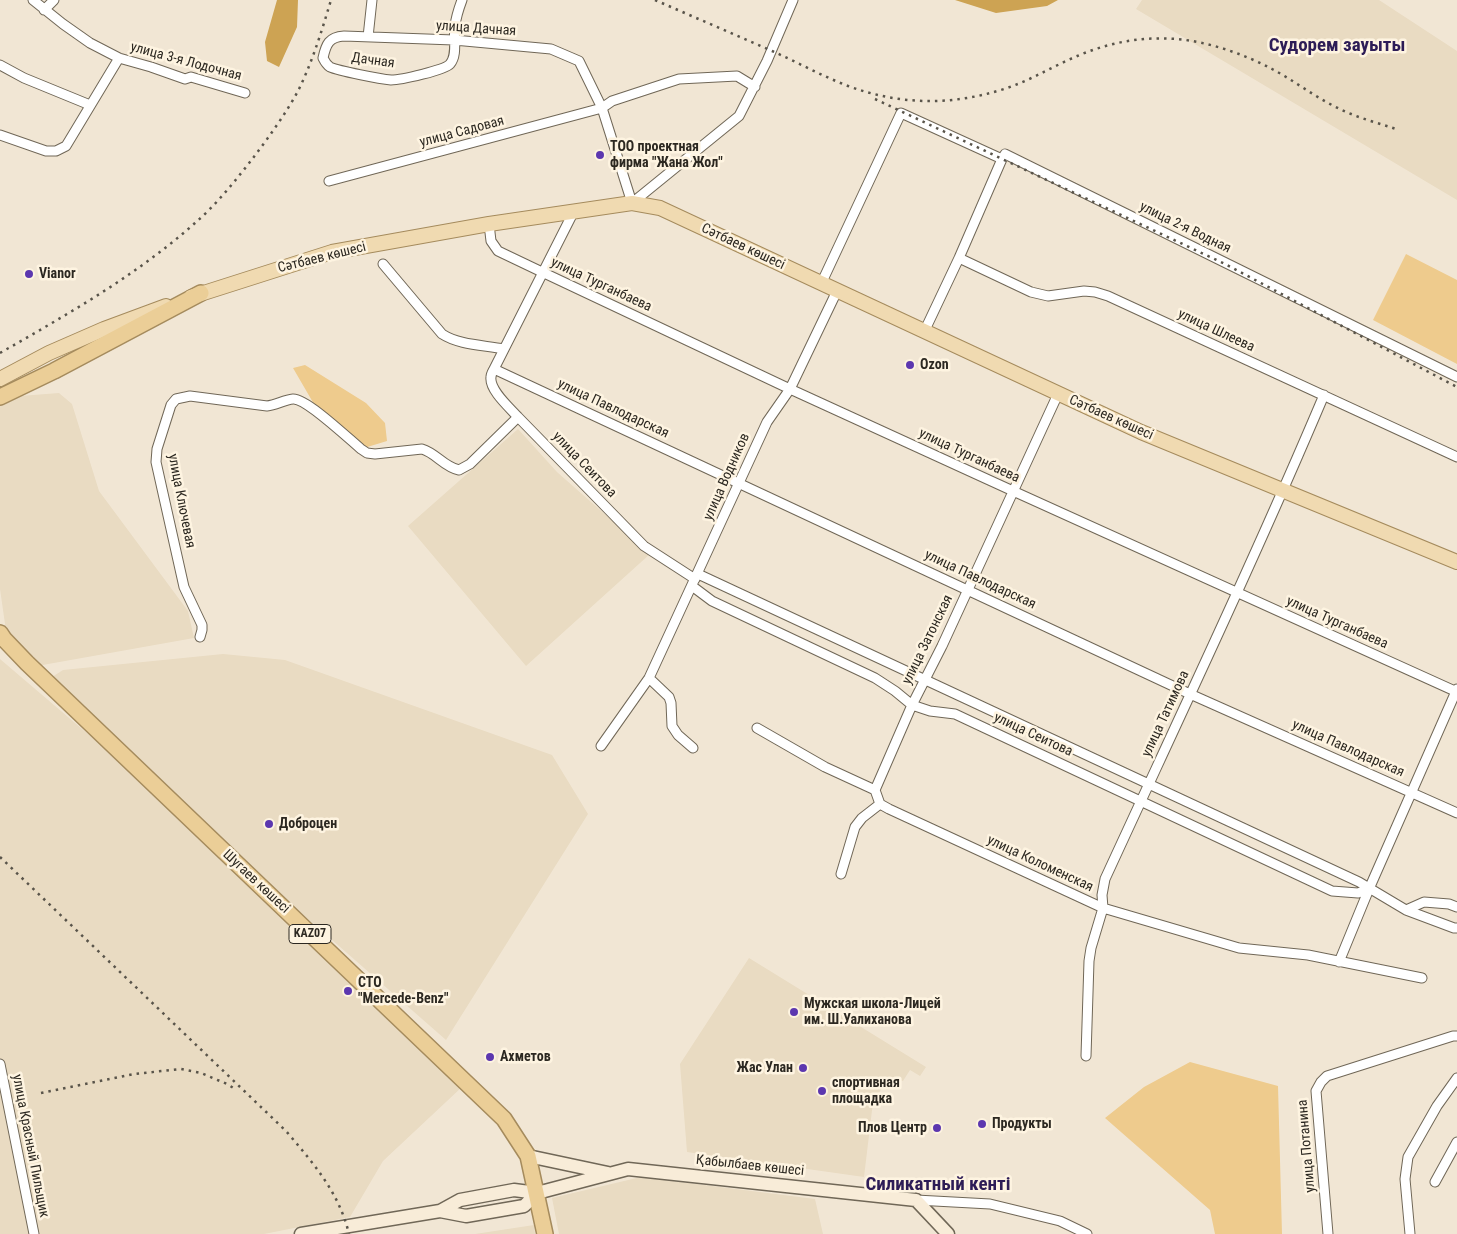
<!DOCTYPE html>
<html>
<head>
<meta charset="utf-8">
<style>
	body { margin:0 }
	canvas { display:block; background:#f1e6d4 }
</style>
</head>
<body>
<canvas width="1457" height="1234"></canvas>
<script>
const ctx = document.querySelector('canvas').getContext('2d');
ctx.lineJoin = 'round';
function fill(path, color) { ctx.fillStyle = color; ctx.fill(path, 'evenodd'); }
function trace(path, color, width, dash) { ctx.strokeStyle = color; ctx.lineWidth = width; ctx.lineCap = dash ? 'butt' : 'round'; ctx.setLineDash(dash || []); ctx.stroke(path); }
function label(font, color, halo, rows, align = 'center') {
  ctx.font = font + ' "Roboto Condensed",sans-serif'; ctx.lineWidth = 5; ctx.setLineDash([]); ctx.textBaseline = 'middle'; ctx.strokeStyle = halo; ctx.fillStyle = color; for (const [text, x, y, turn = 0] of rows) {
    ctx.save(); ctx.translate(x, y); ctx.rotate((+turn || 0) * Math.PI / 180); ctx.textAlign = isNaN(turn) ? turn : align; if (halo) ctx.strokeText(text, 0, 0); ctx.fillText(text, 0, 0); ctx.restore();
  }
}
const built = new Path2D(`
	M 1142,0 L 1379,0 L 1457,51 L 1457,200 L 1136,9 Z
	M 59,393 L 72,404 L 99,491 L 188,611 L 194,638 L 37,666 L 6,631 L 0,589 L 0,405 L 20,396 Z
	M 518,429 L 557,472 L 650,554 L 526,666 L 408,526 Z
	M 223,654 L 285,660 L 552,755 L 588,814 L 446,1040 L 290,903 L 108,734 L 52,677 L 63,670 Z
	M 0,659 L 102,746 L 259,885 L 462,1087 L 383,1161 L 350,1217 L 264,1234 L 0,1234 Z
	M 749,958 L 926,1067 L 920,1076 L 910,1070 L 903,1081 L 889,1077 L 873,1102 L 864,1177 L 687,1152 L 680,1064 Z
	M 641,1177 L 815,1199 L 823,1234 L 559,1234 L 552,1198 Z
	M 534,1225 L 535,1234 L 475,1234 Z`);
const green = new Path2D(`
	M 1406,254 L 1457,280 L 1457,364 L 1373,320 Z
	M 305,365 L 366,403 L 385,423 L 387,441 L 364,448 L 318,411 L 293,368 Z
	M 1190,1062 L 1278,1086 L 1282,1234 L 1215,1234 L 1210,1210 L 1105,1118 L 1144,1087 Z`);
const water = new Path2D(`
	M 277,0 L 298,0 L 297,27 L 279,67 L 267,61 L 265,42 Z
	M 955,0 L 1058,0 L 1047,6 L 996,13 Z`);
const minor = new Path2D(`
	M 33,0 L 63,24 L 90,43 L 119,58 L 151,67 L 185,79 L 191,77 L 245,93
	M 462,0 C 459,8 456,17 455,26 C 453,37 458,55 450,64 C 445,70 401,80 391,80 C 380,79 339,71 330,67 C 327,65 325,62 323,58 C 326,44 329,37 344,36 L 454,40 L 551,49 L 579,61 L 602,108 L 632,203 L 739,116 L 767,61 L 793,0
	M 44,10 L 54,0
	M 368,37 L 372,0
	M 0,65 L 24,78 L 90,105
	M 0,135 L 46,151 L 56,151 L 66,146 L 119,58
	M 329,181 L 602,108 L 612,101 L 679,79 L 737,76 L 755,87
	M 574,211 L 494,369 C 493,371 491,374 491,377 C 489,390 510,408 518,417 L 644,546 L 695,579
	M 489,224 L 491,241 L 498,251 L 542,272 L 790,389 L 1013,491 L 1457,692
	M 959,258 L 1031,292 L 1048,296 L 1084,291 L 1095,292 L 1108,296 L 1457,457
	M 383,264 L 442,334 C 459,345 483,345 504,349
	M 821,284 L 901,113 L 1002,159 L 1005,154 L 1457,377
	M 924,332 L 959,258 L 1002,159
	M 494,369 L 1190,694 L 1457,813
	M 698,574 L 1359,882 L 1406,910 L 1454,928 L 1457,928
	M 692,586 L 712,601 L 875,678 L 895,691 L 912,705 L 930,711 L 955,714 L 1332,891 L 1358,893 L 1369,889
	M 200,637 L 202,630 L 202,625 L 184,587 L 156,462 L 157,449 L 171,405 L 176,399 L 190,396 L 267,406 C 276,405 284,400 293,399 C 306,398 349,439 361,449 L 367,453 L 375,454 L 422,449 C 436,453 444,467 459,470 L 470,464 L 518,417
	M 649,678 L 669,697 L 671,703 L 672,726 L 678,735 L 693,748
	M 757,728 L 825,767 L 875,790 L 880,804 L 889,809 L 1103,908 L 1239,948 L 1308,955 L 1422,978
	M 601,746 L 649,678 L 767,422 L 790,389 L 837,291
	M 875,790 L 912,705 L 942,646 L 1058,394
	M 841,874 L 855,827 L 862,818 L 880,804
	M 1406,910 L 1424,902 L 1449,904 L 1457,907
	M 1339,962 L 1369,889 L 1457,689
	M 1086,1056 L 1089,961 L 1091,948 L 1103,908 L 1102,895 L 1105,879 C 1179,718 1255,558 1324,395
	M 0,1064 L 34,1234
	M 1435,1182 L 1457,1142
	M 916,1200 L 990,1204 L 1060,1221 L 1087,1234
	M 1328,1234 L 1316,1091 L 1321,1082 L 1327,1076 L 1453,1036 L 1457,1036
	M 1410,1234 L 1405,1179 L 1408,1157 L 1437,1106 L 1457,1078`);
const secondary = new Path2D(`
	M 528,1156 L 608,1173
	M 440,1211 L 466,1216 L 524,1206 L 537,1193
	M 301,1234 L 440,1211 L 460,1200 L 514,1190 L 537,1193 L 628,1169 L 916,1200 L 948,1234`);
const primary = new Path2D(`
	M 191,297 L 332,252 L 489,224 L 632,203 L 660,208 L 1141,432 L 1457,562
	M 0,379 L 49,353 L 104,329 L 166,306`);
const trunk = new Path2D(`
	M 0,397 L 54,371 L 201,293
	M 0,633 L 4,639 L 27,663 L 504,1119 L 528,1156 L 545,1234`);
const rail = new Path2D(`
	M 655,0 C 694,17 733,34 772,51 C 797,62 822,76 848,86 C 900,105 951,106 1004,89 C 1026,82 1045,71 1066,61 C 1102,44 1137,36 1177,39 C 1209,42 1244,54 1272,69 C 1295,81 1316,98 1340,109 C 1358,118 1378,123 1396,129
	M 875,99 L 1225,264 L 1457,387
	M 0,353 C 68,314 137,275 195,223 C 216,205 236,180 253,158 C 269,137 287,112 299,89 C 313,60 322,30 331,0
	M 0,857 L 286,1131 C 313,1163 339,1192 349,1234
	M 41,1093 L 134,1074 L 181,1069 L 201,1073 L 227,1084 L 235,1089`);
const markers = [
	[600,155,5,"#5c37af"],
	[29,274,5,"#5c37af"],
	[910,365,5,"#5c37af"],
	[269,824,5,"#5c37af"],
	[348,991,5,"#5c37af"],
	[794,1012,5,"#5c37af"],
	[490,1057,5,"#5c37af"],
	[803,1068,5,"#5c37af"],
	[822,1091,5,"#5c37af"],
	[982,1124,5,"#5c37af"],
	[937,1128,5,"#5c37af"]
];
const shields = [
	[310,934,42]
];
const shieldNames = [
	["KAZ07",310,934]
];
const streetNames = [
	["улица Дачная",476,29,4],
	["Дачная",373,61,8],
	["улица 3-я Лодочная",186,62,15],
	["улица Садовая",462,132,-15],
	["улица 2-я Водная",1185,228,26],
	["Сәтбаев көшесі",743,247,25],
	["Сәтбаев көшесі",322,258,-14],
	["улица Турганбаева",601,285,25],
	["улица Шлеева",1216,331,25],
	["улица Павлодарская",613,409,25],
	["Сәтбаев көшесі",1111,418,24],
	["улица Турганбаева",969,456,25],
	["улица Сеитова",584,465,46],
	["улица Водников",727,477,-66],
	["улица Ключевая",181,501,79],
	["улица Павлодарская",980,580,25],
	["улица Турганбаева",1337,623,24],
	["улица Затонская",928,640,-64],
	["улица Татимова",1166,714,-65],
	["улица Сеитова",1033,735,25],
	["улица Павлодарская",1348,749,24],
	["улица Коломенская",1040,864,25],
	["Шугаев көшесі",256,882,43],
	["улица Красный Пильщик",30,1146,79],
	["улица Потанина",1307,1146,-95],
	["Қабылбаев көшесі",750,1166,6]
];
const poiNames = [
	["ТОО проектная",610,147],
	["фирма \"Жана Жол\"",610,163],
	["Vianor",39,274],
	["Ozon",920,365],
	["Доброцен",279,824],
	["СТО",358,983],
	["\"Mercede-Benz\"",358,999],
	["Мужская школа-Лицей",804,1004],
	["им. Ш.Уалиханова",804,1020],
	["Ахметов",500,1057],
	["Жас Улан",793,1068,"right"],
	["спортивная",832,1083],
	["площадка",832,1099],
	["Продукты",992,1124],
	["Плов Центр",927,1128,"right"]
];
const districtNames = [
	["Судорем зауыты",1337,46],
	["Силикатный кенті",938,1185]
];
fill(built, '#e9dbc2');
fill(green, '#eecb8d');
fill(water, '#cda353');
trace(minor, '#706757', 11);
trace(secondary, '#706757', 15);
trace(primary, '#a58b5d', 16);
trace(trunk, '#a58b5d', 18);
trace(minor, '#fff', 9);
trace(secondary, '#f8ecd8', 12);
trace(primary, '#f0dab1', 14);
trace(trunk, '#ebce97', 15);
trace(rail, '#59544a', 2.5, [2.5, 5]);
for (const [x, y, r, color] of markers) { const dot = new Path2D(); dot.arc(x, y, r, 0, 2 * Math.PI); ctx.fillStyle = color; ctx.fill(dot); trace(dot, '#fef4e1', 2); }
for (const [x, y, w] of shields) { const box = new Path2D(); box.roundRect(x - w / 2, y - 9.5, w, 19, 4); ctx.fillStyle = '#fef4e1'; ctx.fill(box); trace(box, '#2c2821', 1); }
label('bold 12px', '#2c2821', null, shieldNames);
label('14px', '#2c2821', '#fef4e1', streetNames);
label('bold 14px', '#2c2821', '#fef4e1', poiNames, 'left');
label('bold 19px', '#2d1c56', '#fef4e1', districtNames);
</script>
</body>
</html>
